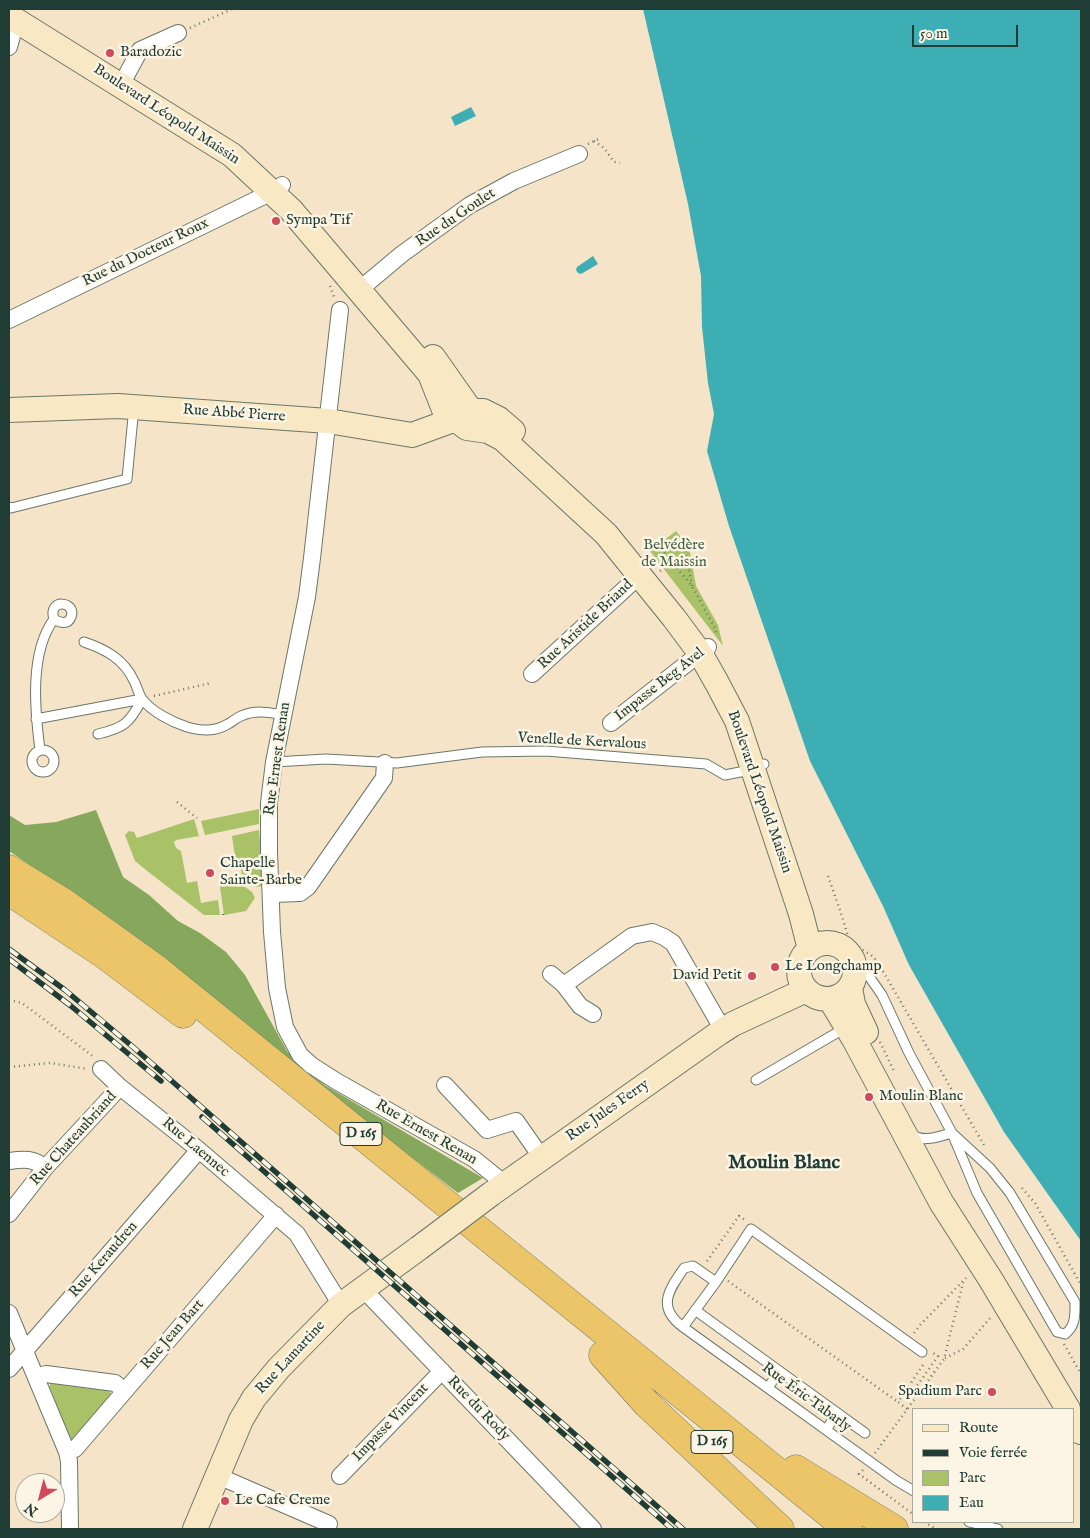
<!DOCTYPE html>
<html>
<head>
<meta charset="utf-8">
<style>
	body { margin:0 }
	#map { position:relative; width:1090px; height:1538px; overflow:hidden; background:#f5e4c8; font-family:"IM FELL English",serif }
	canvas { display:block }
	.frame { position:absolute; inset:0; border:10px solid #1f3d34; pointer-events:none }
	.legend { position:absolute; left:912px; top:1408px; width:162px; height:115px; box-sizing:border-box; background:#fcf5e5; border:1px solid #a4ab9e; margin:0; padding:6px 9px; list-style:none; font-size:15px; color:#1f3d34 }
	.legend li { display:flex; align-items:center; gap:10px; height:25px }
	.legend b { width:25px; border:1px solid #a4ab9e }
	.north { position:absolute; left:15px; top:1473px; width:50px; height:50px; box-sizing:border-box; background:#fcf5e5; border:1px solid #a4ab9e; border-radius:50%; rotate:217deg; font-size:14px; font-weight:700; line-height:20px; text-align:center; color:#1f3d34 }
	.north::after { content:''; display:block; margin:auto; width:18px; height:22px; background:#d1495b; clip-path:polygon(50% 0,100% 100%,50% 72%,0 100%) }
	.scale { position:absolute; left:912px; top:25px; width:106px; height:22px; box-sizing:border-box; border:2px solid #1f3d34; border-top:0; padding-left:6px; font-size:15px; line-height:18px; white-space:nowrap; color:#1f3d34; -webkit-text-stroke:4px #fcf5e5; paint-order:stroke }
</style>
</head>
<body>
<div id="map">
<canvas width="1090" height="1538"></canvas>
<div class="frame"></div>
<ul class="legend">
<li><b style="height:6px;background:#f8e8c3"></b>Route</li>
<li><b style="height:6px;background:#1f3d34"></b>Voie ferrée</li>
<li><b style="height:14px;background:#a9c267"></b>Parc</li>
<li><b style="height:14px;background:#3daeb4"></b>Eau</li>
</ul>
<div class="north">N</div>
<div class="scale">50 m</div>
</div>
<script>
const ctx = document.querySelector('canvas').getContext('2d');
ctx.lineJoin = 'round';
function fill(path, color) { ctx.fillStyle = color; ctx.fill(path, 'evenodd'); }
function trace(path, color, width, dash) { ctx.strokeStyle = color; ctx.lineWidth = width; ctx.lineCap = dash ? 'butt' : 'round'; ctx.setLineDash(dash || []); ctx.stroke(path); }
function label(font, color, halo, rows, align = 'center') {
  ctx.font = font + ' "IM FELL English",serif'; ctx.lineWidth = 5; ctx.setLineDash([]); ctx.textBaseline = 'middle'; ctx.strokeStyle = halo; ctx.fillStyle = color; for (const [text, x, y, turn = 0] of rows) {
    ctx.save(); ctx.translate(x, y); ctx.rotate((+turn || 0) * Math.PI / 180); ctx.textAlign = isNaN(turn) ? turn : align; if (halo) ctx.strokeText(text, 0, 0); ctx.fillText(text, 0, 0); ctx.restore();
  }
}
const green = new Path2D(`
	M 676,531 L 689,547 L 696,586 L 718,625 L 723,646 L 650,551 Z
	M 259,809 L 259,824 L 205,835 L 201,821 Z
	M 194,819 L 199,836 L 176,840 L 174,842 L 176,848 L 181,851 L 187,883 L 197,881 L 201,903 L 218,900 L 220,915 L 204,915 L 146,870 L 135,861 L 125,835 L 129,831 L 134,832 L 137,838 Z
	M 259,830 L 264,886 L 255,887 L 242,877 L 241,869 L 236,863 L 232,836 Z
	M 238,882 L 252,892 L 255,898 L 246,911 L 224,915 L 220,887 L 224,883 L 231,885 Z
	M 50,1381 L 105,1388 L 111,1393 L 109,1400 L 76,1437 L 72,1440 L 69,1436 L 50,1388 Z`);
const forest = new Path2D(`
	M 96,810 L 123,877 L 149,895 L 178,921 L 200,933 L 226,952 L 245,975 L 287,1051 L 306,1071 L 326,1086 L 483,1178 L 458,1193 L 284,1059 L 144,943 L 9,851 L 9,815 L 25,825 L 56,822 Z`);
const water = new Path2D(`
	M 643,9 L 1081,9 L 1081,1241 L 1004,1132 L 909,965 L 883,906 L 810,761 L 729,526 L 707,451 L 714,414 L 708,383 L 702,327 L 701,276 L 688,204 Z
	M 471,107 L 476,116 L 455,126 L 451,117 Z
	M 593,256 L 598,264 L 581,274 L 578,273 L 576,270 L 577,267 Z`);
const path = new Path2D(`
	M 190,28 L 232,9
	M 594,141 L 604,148 L 614,162 L 620,163
	M 588,144 L 601,138
	M 330,286 L 334,297
	M 660,571 L 671,562
	M 692,586 L 685,549 L 675,538 L 661,549 L 692,586 L 716,630 L 716,635
	M 154,696 L 211,683
	M 177,802 L 197,818
	M 828,876 L 841,913 L 850,943 L 871,955 L 877,961 L 984,1145
	M 223,914 L 223,919
	M 9,1000 L 22,1003 L 94,1057
	M 880,1042 L 894,1071
	M 9,1067 L 50,1063 L 88,1069
	M 1022,1188 L 1035,1203 L 1081,1285
	M 707,1261 L 739,1216 L 745,1220
	M 728,1281 L 898,1402
	M 914,1333 L 921,1324 L 963,1281
	M 1064,1344 L 1081,1374
	M 945,1358 L 963,1349 L 992,1316
	M 916,1397 L 912,1393 L 938,1356 L 933,1353
	M 907,1409 L 898,1402 L 925,1362
	M 875,1453 L 944,1359 L 963,1283 L 966,1278
	M 863,1470 L 859,1474 L 914,1515
	M 924,1522 L 936,1529`);
const lane = new Path2D(`
	M 9,507 L 11,508 L 127,479 L 134,407
	M 84,642 C 105,649 124,659 134,681 C 137,686 138,693 142,699 C 152,712 172,722 187,727 C 202,731 214,732 228,724 C 232,722 236,718 241,716 C 255,710 268,712 283,715
	M 36,719 L 142,699
	M 98,734 C 124,728 130,723 142,699
	M 40,750 C 35,711 29,653 54,619 C 47,598 77,601 71,617 C 68,625 60,623 54,619
	M32 761a11 11 0 1 1 22 0a11 11 0 1 1-22 0Z
	M 274,762 L 326,759 L 397,763 L 482,752 L 546,751 L 706,764 L 725,775 L 745,771 L 764,764
	M 855,967 L 868,975 L 882,995 L 909,1053 L 952,1133 L 990,1168 L 1010,1193 L 1075,1302 C 1075,1314 1076,1326 1065,1334 L 1057,1332 L 977,1193 L 952,1133 C 940,1136 921,1144 911,1133
	M 756,1080 L 845,1028
	M 716,1282 L 751,1229 L 922,1352
	M 695,1310 L 865,1433
	M 683,1327 L 716,1282 L 693,1266 L 684,1268 C 669,1290 656,1307 683,1327 L 897,1481 L 914,1491
	M 768,1388 L 779,1371
	M 826,1430 L 837,1413
	M 969,1522 L 998,1529`);
const street = new Path2D(`
	M 9,47 L 16,21 L 13,11
	M 121,85 L 140,50 L 178,33
	M 359,290 L 402,254 L 470,205 L 514,181 L 579,154
	M 340,310 L 312,558 L 307,597 L 274,762 L 269,803 L 269,852 L 272,932 L 277,988 L 285,1027 L 300,1055 L 311,1065 L 336,1081 L 474,1159 L 505,1184
	M 9,320 L 272,192 L 282,185
	M 532,674 L 640,575
	M 611,723 L 708,647
	M 271,894 L 300,893 L 308,887 L 384,778 L 385,763
	M 551,974 L 564,985 L 580,1006 L 593,1014
	M 564,985 L 632,936 L 652,932 L 664,937 L 673,943 L 723,1030
	M 101,1069 L 120,1087 L 199,1150 L 297,1234 L 341,1305
	M 445,1085 L 487,1130 L 516,1121 L 542,1158
	M 9,1161 C 24,1159 34,1158 45,1168
	M 9,1214 L 45,1168 L 120,1087
	M 363,1289 L 593,1529
	M 9,1313 L 67,1452 L 69,1461 L 70,1529
	M 9,1369 L 199,1150
	M 36,1377 L 46,1374 L 115,1383 L 125,1391
	M 67,1452 L 75,1449 L 276,1215
	M 218,1476 L 329,1524
	M 340,1476 L 442,1371`);
const secondary = new Path2D(`
	M 9,16 L 232,155 L 291,210 L 430,374 L 445,412 L 467,428 L 488,431 L 503,439 L 606,534 L 674,618 L 700,653 L 717,683 L 737,721 L 801,914 L 810,949
	M 433,357 L 471,411
	M 9,410 L 118,406 L 328,421 L 412,435 L 456,419 L 471,411 L 483,411 L 499,419 L 513,431
	M799 971a28 28 0 1 1 56 0a28 28 0 1 1-56 0Z
	M 850,988 L 853,1004 L 866,1032
	M 830,999 L 854,1039 L 941,1202 L 991,1280 L 1068,1409
	M 491,1194 L 719,1033 L 733,1024 L 806,990
	M 1074,1419 L 1081,1432
	M 195,1529 L 241,1420 L 254,1398 L 279,1368 L 341,1305 L 419,1248`);
const highway = new Path2D(`
	M 9,869 L 63,902 L 155,968 L 848,1529
	M 12,893 L 105,955 L 183,1014
	M 603,1355 L 647,1404 L 780,1529
	M 796,1469 L 894,1529`);
const rail = new Path2D(`
	M 9,949 L 65,990 L 133,1047 L 683,1529
	M 9,959 L 71,1006 L 161,1081
	M 202,1117 L 672,1529`);
const secondaryBridge = new Path2D(`
	M 419,1248 L 491,1194`);
const markers = [
	[110,53,5,"#d1495b"],
	[276,221,5,"#d1495b"],
	[210,873,5,"#d1495b"],
	[775,967,5,"#d1495b"],
	[752,976,5,"#d1495b"],
	[869,1097,5,"#d1495b"],
	[992,1392,5,"#d1495b"],
	[225,1501,5,"#d1495b"]
];
const shields = [
	[361,1134,42],
	[712,1442,42]
];
const shieldNames = [
	["D 165",361,1134],
	["D 165",712,1442]
];
const poiNames = [
	["Baradozic",120,53],
	["Sympa Tif",286,221],
	["Chapelle",220,864],
	["Sainte-Barbe",220,881],
	["Le Longchamp",785,967],
	["David Petit",742,976,"right"],
	["Moulin Blanc",879,1097],
	["Spadium Parc",982,1392,"right"],
	["Le Cafe Creme",235,1501]
];
const streetNames = [
	["Boulevard Léopold Maissin",166,115,33],
	["Rue du Goulet",456,218,-34],
	["Rue du Docteur Roux",146,253,-26],
	["Rue Abbé Pierre",234,414,4],
	["Rue Aristide Briand",586,625,-43],
	["Impasse Beg Avel",660,685,-38],
	["Venelle de Kervalous",582,742,3],
	["Rue Ernest Renan",278,759,-82],
	["Boulevard Léopold Maissin",759,792,71],
	["Rue Jules Ferry",608,1111,-35],
	["Rue Ernest Renan",426,1133,30],
	["Rue Chateaubriand",74,1139,-48],
	["Rue Laennec",195,1148,40],
	["Rue Keraudren",104,1260,-49],
	["Rue Jean Bart",173,1335,-49],
	["Rue Lamartine",291,1358,-47],
	["Rue Éric Tabarly",806,1398,36],
	["Rue du Rody",478,1409,46],
	["Impasse Vincent",391,1423,-46]
];
const parkNames = [
	["Belvédère",674,546],
	["de Maissin",674,563]
];
const districtNames = [
	["Moulin Blanc",784,1164]
];
fill(green, '#a9c267');
fill(forest, '#86a85c');
fill(water, '#3daeb4');
trace(lane, '#6a7768', 11);
trace(street, '#6a7768', 18);
trace(secondary, '#6a7768', 26);
trace(highway, '#6a7768', 29);
trace(path, '#6a7768', 2.5, [1, 4]);
trace(lane, '#fff', 9);
trace(street, '#fff', 16);
trace(secondary, '#f8e8c3', 24);
trace(highway, '#edc569', 28);
trace(rail, '#1f3d34', 5.5);
trace(rail, '#fcf5e5', 4, [11]);
trace(secondaryBridge, '#6a7768', 26, []);
trace(secondaryBridge, '#f8e8c3', 24);
for (const [x, y, r, color] of markers) { const dot = new Path2D(); dot.arc(x, y, r, 0, 2 * Math.PI); ctx.fillStyle = color; ctx.fill(dot); trace(dot, '#fcf5e5', 2); }
for (const [x, y, w] of shields) { const box = new Path2D(); box.roundRect(x - w / 2, y - 11.5, w, 23, 4); ctx.fillStyle = '#fcf5e5'; ctx.fill(box); trace(box, '#1f3d34', 1); }
label('bold 14px', '#1f3d34', null, shieldNames);
label('15px', '#1f3d34', '#fcf5e5', poiNames, 'left');
label('15px', '#1f3d34', '#fcf5e5', streetNames);
label('15px', '#425e41', '#fcf5e5', parkNames);
label('bold 20px', '#1f3d34', '#fcf5e5', districtNames);
</script>
</body>
</html>
